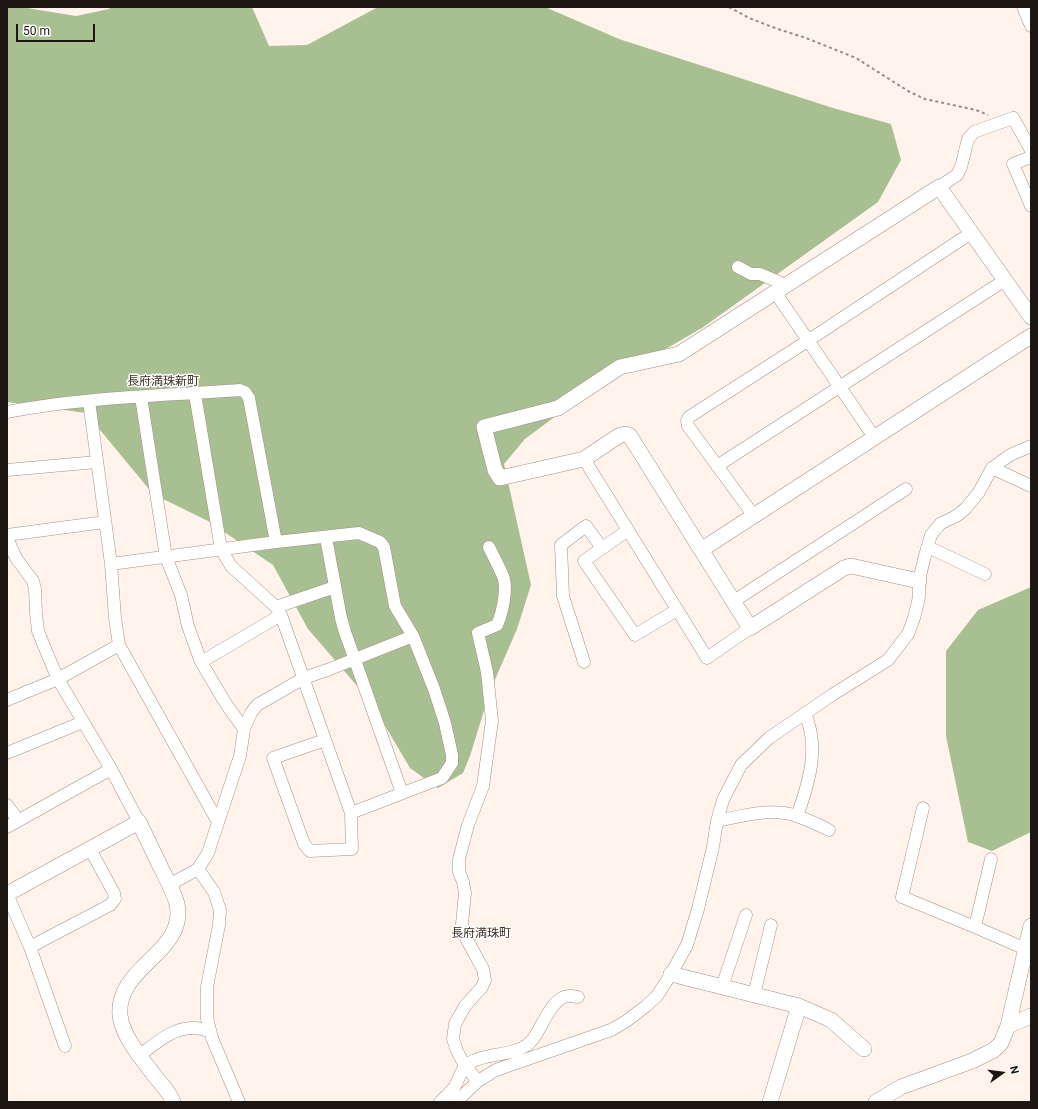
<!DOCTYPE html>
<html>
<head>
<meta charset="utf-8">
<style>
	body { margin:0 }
	#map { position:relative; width:1038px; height:1109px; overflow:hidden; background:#fff3ec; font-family:Roboto,sans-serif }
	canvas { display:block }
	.frame { position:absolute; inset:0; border:8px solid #1d1713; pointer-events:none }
	.north { position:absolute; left:982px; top:1053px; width:40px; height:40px; -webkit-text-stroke:3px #fff; paint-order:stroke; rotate:76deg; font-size:11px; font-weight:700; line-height:16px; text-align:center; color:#1d1713 }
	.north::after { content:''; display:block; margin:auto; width:14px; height:18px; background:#1d1713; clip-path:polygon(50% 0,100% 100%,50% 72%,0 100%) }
	.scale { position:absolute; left:16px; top:24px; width:79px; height:18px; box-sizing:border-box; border:2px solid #1d1713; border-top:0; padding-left:5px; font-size:12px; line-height:14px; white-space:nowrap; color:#1d1713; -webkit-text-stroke:3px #fff; paint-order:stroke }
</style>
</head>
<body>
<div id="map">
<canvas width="1038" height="1109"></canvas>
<div class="frame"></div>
<div class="north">N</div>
<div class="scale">50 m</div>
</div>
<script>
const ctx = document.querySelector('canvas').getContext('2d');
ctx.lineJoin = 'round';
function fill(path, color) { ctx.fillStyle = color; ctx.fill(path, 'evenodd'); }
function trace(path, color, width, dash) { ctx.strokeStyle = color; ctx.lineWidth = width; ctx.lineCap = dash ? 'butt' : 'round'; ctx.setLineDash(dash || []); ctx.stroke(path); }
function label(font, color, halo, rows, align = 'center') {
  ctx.font = font + ' Roboto,"Noto Sans JP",sans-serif'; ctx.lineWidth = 3; ctx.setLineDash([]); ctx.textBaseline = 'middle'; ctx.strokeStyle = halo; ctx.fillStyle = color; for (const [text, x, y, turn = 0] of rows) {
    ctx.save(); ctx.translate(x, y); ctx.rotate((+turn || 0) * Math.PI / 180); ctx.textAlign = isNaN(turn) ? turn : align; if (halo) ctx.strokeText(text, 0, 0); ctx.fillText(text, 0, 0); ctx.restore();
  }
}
const forest = new Path2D(`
	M 7,7 L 21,7 L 76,16 L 109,9 L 110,7 L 252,7 L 269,46 L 307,45 L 378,7 L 545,7 L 619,39 L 833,108 L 891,124 L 901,160 L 878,202 L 702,328 L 577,400 L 525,439 L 504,464 L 531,585 L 517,629 L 490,691 L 470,756 L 463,773 L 438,788 L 410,768 L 371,702 L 308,629 L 273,565 L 208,521 L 153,494 L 86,413 L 7,402 Z
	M 1031,587 L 1031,832 L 992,851 L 968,842 L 946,736 L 946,651 L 978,610 Z`);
const path = new Path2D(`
	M 729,7 L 749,18 L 775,28 L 806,38 L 856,58 L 908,91 L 925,99 L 976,110 L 988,115`);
const minor = new Path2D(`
	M 1023,7 L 1031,26
	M 1031,157 L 1013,164 L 1031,206
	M 939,187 L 957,175 L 961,167 L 968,139 L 974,132 L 1013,118 L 1031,150
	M 738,267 L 751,274 L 760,274 L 779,282 L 785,286
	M 775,292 L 874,437
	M 195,394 L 221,549 L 231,566 L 276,607 L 281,615 L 351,813 L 352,849 L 310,851 L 304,844 L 273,758 L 325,740
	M 141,397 L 166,557 L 181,595 L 188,626 L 201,662 L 226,704 L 244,729
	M 89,401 L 111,564 L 115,618 L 119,645 L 218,822
	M 7,412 C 83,397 162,396 240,390 L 245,392 L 249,398 L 276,542
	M 584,459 L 707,658 L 750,628
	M 717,466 L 1005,280
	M 992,468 L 1031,486
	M 7,470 L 97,462
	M 754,516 L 688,426 L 687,421 L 689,417 L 809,340 L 971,233
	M 628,530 L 584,561 L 635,635 L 677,610
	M 7,535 L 105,522
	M 7,538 L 16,558 L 33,581 L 35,589 L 36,613 L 38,631 L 44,646 L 58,679 L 111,769 L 139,822
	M 326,538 L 341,618 L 345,632 L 402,793
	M 928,547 L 985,574
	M 111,564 L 276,542 L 359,533 L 380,542 L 384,547 L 395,606 L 413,636 L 434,689 L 445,723 L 452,755 L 452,763 L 442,778 L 351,813
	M 734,601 L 906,489
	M 276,607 L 335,587
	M 201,662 L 281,615
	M 584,662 L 563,596 L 561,545 L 586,526 L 602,548
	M 7,700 L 58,679 L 119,645
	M 7,753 L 83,722
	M 7,805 L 18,820
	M 923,808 L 902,897 L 975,927 L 1026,949 L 1031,949
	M 797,816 C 809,783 820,747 805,714
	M 717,821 C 743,816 771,807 797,816 C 808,820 819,825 829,830
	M 7,827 L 111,769
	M 198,869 L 214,892 L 220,910 L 219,925 L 207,987 L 207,1018 L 212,1038 L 239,1102
	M 169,885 L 198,869 L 208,853 L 240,756 L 244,729 L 251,713 L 257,705 L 304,678 L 330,669 L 413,636
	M 7,894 L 30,947 L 65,1046
	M 975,927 L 991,859
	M 30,947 L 110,905 L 115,899 L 114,893 L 90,849
	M 722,987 L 746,915
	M 754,995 L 771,925
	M 140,1055 C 155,1044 171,1029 191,1028 C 197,1027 204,1030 210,1031
	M 478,1081 L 465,1066 L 457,1051 L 453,1039 L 455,1024 L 465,1006 L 482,987 L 485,980 L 483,969 L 466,938 L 462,924 L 465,893 L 463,882 L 459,872 L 459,859 L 468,825 L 483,786 L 492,721 L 487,672 L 478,633 L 497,625 C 502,614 507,592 504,579 C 500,568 494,558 489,547
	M 440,1102 C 445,1097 451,1092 455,1086 C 460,1077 461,1068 471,1062 C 488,1052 520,1057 533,1039 C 542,1028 552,996 569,996 C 571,995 575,997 578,997
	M 456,1102 L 478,1081 L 496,1070 L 611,1030 L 625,1022 L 646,1006 L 657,996 L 671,974 L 687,945 L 698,909 L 713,847 L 717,821 L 723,800 L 741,765 L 769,738 L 832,695 L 888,660 L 908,634 L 914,618 L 919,597 L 919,581 L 924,559 L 931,535 L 940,524 L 958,515 L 966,508 L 979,492 L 992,468 L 1010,455 L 1031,446`);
const tertiary = new Path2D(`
	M 701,550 L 1031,336
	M 919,581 L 851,566 L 844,568 L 750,628 L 630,436 L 625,434 L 620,435 L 584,459 L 500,478 L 495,470 L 484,427 L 558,408 L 620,367 L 679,354 L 939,187 L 1031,317
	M 7,894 L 139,822 C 146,837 154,853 161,868 C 167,880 174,892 177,904 C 187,953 116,966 120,1015 C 122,1036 142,1059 154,1075 C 161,1084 169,1091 173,1102
	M 671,974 L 799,1006 L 831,1020 L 864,1049
	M 1008,1026 L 1031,1016
	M 770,1102 L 799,1006
	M 876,1102 L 901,1087 L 972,1061 L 994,1050 L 1001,1043 L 1008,1026 L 1031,926`);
const quarterNames = [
	["長府満珠新町",163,382],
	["長府満珠町",481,934]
];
fill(forest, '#a8bf92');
trace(minor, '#a19085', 13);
trace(tertiary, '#a19085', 16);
trace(path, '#968d87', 2, [3, 3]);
trace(minor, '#fff', 12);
trace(tertiary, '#fff', 15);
label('12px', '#3b2d23', '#fff', quarterNames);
</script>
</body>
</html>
